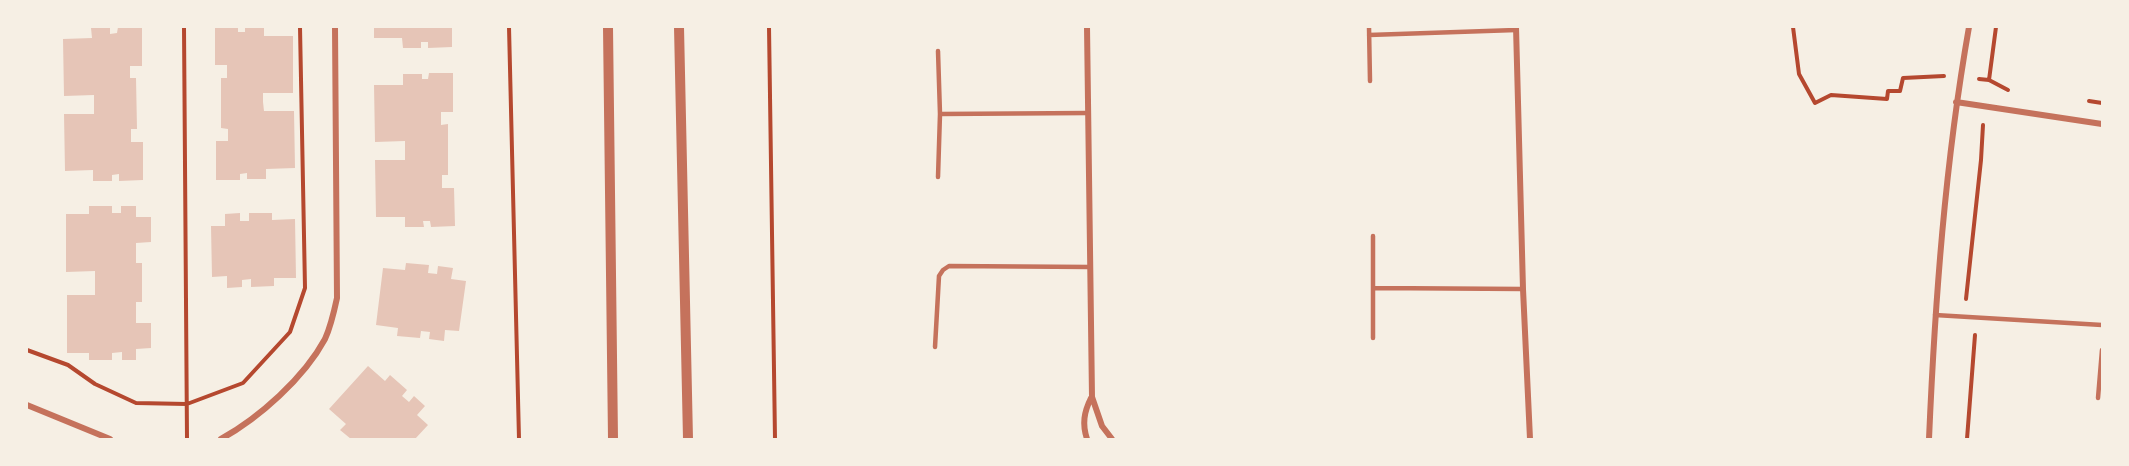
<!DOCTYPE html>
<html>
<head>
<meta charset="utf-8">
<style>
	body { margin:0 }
	#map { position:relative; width:2129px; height:466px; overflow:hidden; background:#f6efe4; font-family:Karla,sans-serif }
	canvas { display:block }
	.frame { position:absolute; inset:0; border:28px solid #f6efe4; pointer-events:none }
</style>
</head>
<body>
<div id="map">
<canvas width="2129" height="466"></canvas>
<div class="frame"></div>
</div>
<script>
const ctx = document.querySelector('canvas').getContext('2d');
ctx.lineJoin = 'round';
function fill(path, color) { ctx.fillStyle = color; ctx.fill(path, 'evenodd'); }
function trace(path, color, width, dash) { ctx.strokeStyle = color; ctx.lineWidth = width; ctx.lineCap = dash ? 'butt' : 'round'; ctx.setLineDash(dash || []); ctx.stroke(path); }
const building = new Path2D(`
	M 110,27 L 110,34 L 117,33 L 118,27 L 142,27 L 142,66 L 130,66 L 130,78 L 136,78 L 137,129 L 131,129 L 131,142 L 143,142 L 143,180 L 119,181 L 119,174 L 112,175 L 112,181 L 93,181 L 93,170 L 65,171 L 64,114 L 94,114 L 94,95 L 64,96 L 63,39 L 92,38 L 91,28 Z
	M 215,27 L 238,27 L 238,32 L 245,32 L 245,27 L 264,27 L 264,36 L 293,36 L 293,93 L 263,93 L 263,102 L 264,111 L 294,111 L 295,168 L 266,169 L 266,179 L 247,179 L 247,173 L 240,174 L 240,180 L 216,180 L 216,141 L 228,141 L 228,129 L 221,128 L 221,78 L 227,78 L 227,65 L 215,65 Z
	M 374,27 L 452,27 L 452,47 L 428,48 L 428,42 L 421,42 L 421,48 L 403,48 L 402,38 L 374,38 Z
	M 429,73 L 453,73 L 453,112 L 441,112 L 441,125 L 448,124 L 448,175 L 442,175 L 442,188 L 454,188 L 455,226 L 431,227 L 430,221 L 423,221 L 424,227 L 405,227 L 405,217 L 376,217 L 375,160 L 405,160 L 405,141 L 375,142 L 374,85 L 403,85 L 403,74 L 422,74 L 422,79 L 428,79 Z
	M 89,206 L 112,206 L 112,213 L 121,213 L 121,206 L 136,206 L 136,217 L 151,217 L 151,242 L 136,243 L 136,263 L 142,263 L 142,302 L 136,302 L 136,323 L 151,323 L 151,348 L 136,349 L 136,360 L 122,360 L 122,352 L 112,353 L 112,360 L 89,360 L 89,353 L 67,353 L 67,295 L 95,295 L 95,271 L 66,272 L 66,214 L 89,214 Z
	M 240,213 L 240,221 L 249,221 L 249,213 L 272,213 L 272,220 L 295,219 L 296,278 L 274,278 L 274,286 L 251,287 L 251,279 L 242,280 L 242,287 L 227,288 L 227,276 L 212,277 L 211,226 L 225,226 L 225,214 Z
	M 406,263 L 429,265 L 428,273 L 437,274 L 438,266 L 453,268 L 451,279 L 466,281 L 459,331 L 445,330 L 444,341 L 429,339 L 430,332 L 421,331 L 420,338 L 397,336 L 398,328 L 376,325 L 383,268 L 405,270 Z
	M 368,366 L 385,381 L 390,375 L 407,390 L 402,396 L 409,402 L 414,396 L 425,406 L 417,415 L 428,425 L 415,439 L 351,439 L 340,430 L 346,424 L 329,409 Z`);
const path = new Path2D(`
	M 184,27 L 187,439
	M 509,27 L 519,439
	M 769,27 L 775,439
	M 1793,27 L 1799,74 L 1815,103 L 1831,95 L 1887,99 L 1888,91 L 1900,91 L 1903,78 L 1944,76
	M 1979,79 L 1989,80 L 2008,90
	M 1989,80 L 1996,27
	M 2089,101 L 2102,103
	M 1966,299 L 1981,160 L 1983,125
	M 27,350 L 68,365 L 95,384 L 136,403 L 187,404 L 243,383 L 290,332 L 305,288 L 300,27
	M 1967,439 L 1975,335`);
const service = new Path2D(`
	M 1369,27 L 1370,81
	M 1369,35 L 1516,30
	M 940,114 L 1088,113
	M 938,177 L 940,114 L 938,51
	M 1373,288 L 1523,289
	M 1935,315 L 2102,325
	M 1373,338 L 1373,236
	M 935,347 L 939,276 L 943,270 L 949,266 L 1090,267
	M 2098,398 L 2102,350`);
const minor = new Path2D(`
	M 1087,27 L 1092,397 L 1102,426 L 1112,439
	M 1516,27 L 1523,289 L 1530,439
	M 1956,102 L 2102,124
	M 27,405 L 110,439
	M 221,439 C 259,418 304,378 325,339 C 331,326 334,312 337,298 L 335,27
	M 1087,439 C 1082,424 1084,412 1091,398
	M 1929,439 C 1935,301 1945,163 1969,27`);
const tertiary = new Path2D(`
	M 608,27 L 613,439
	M 679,27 L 688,439`);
fill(building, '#e6c5b7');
trace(path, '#b5482f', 4);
trace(service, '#c5725c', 4.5);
trace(minor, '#c5725c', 6);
trace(tertiary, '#c5725c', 10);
</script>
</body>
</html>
